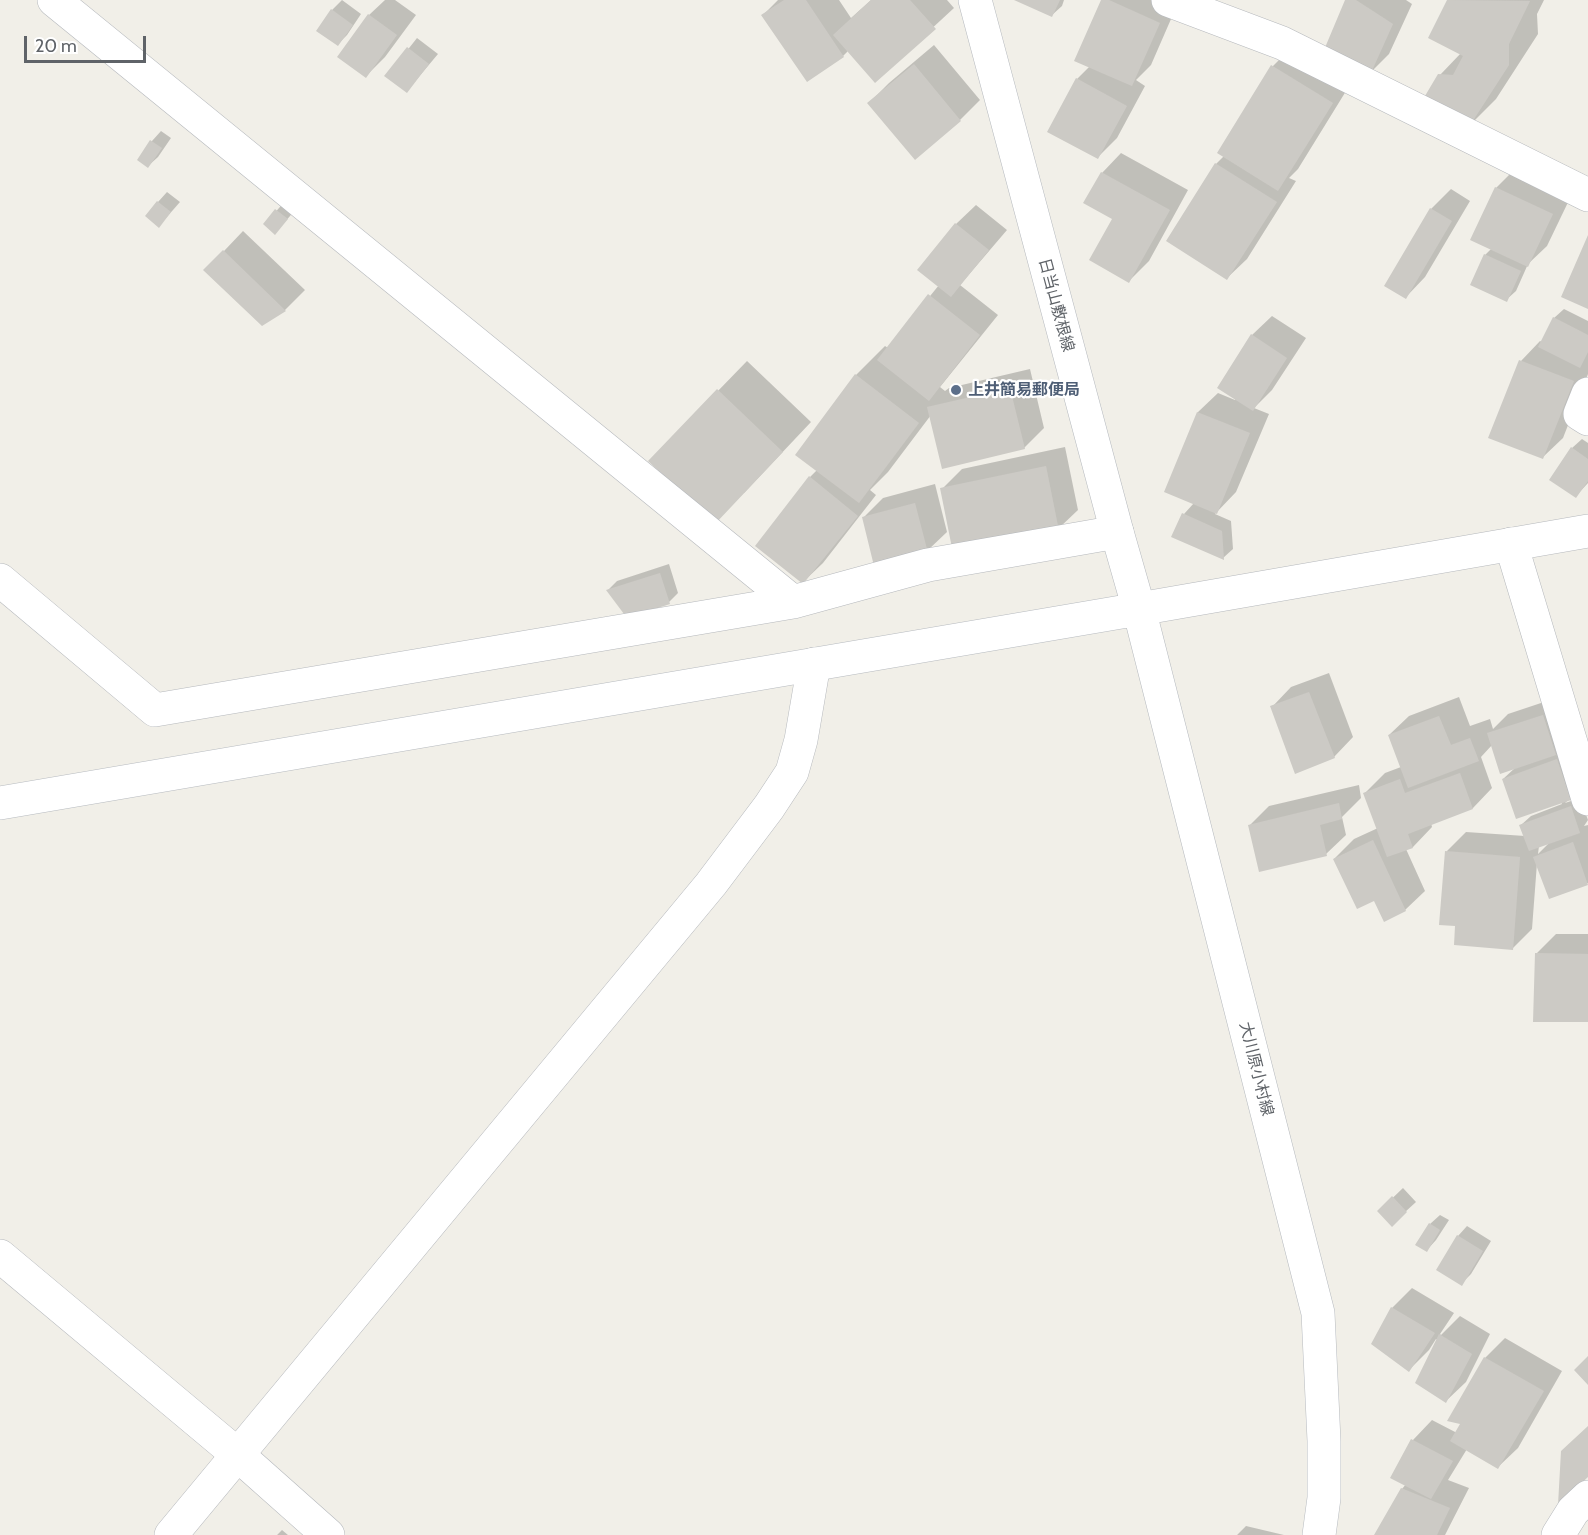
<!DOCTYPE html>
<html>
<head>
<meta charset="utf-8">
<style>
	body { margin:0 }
	#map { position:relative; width:1588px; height:1535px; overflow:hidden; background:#f1efe8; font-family:Cabin,sans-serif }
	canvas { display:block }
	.scale { position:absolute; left:24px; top:36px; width:122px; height:27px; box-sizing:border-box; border:3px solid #5f6368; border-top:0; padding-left:8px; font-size:18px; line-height:21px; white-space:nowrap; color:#5f6368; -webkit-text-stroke:4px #fff; paint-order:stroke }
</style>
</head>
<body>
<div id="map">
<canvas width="1588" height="1535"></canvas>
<div class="scale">20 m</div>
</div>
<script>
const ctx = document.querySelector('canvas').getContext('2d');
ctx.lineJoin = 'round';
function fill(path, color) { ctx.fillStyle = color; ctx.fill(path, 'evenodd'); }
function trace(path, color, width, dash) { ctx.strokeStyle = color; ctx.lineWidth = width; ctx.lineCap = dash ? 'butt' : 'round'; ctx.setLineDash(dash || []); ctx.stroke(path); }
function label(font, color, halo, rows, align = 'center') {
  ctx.font = font + ' Cabin,"Noto Sans JP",sans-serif'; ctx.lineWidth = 4.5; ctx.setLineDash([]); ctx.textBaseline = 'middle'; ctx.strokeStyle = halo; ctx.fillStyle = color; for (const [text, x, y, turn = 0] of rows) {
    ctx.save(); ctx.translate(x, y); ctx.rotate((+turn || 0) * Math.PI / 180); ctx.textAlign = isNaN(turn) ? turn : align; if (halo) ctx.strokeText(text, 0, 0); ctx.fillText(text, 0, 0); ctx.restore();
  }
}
const shadow = new Path2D(`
	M 342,0 L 361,14 L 347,35 L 338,44 L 318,30 L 332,10 Z
	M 385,0 L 395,0 L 416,15 L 385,57 L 366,76 L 369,15 Z
	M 778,0 L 839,0 L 851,18 L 871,0 L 947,0 L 954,8 L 875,81 L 848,51 L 843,56 L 763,15 Z
	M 1018,0 L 1064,0 L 1062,6 L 1052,15 Z
	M 1103,0 L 1172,0 L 1178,3 L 1151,65 L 1136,80 L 1145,86 L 1117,138 L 1098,157 L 1077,79 L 1090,66 Z
	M 1346,0 L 1406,0 L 1412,4 L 1389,54 L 1370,73 Z
	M 1449,0 L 1544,0 L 1537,14 L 1538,34 L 1496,99 L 1467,128 L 1440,75 L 1461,53 L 1430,37 Z
	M 417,38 L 438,54 L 407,91 L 387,76 Z
	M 934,45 L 980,100 L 960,120 L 915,157 L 869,103 L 889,83 Z
	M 1292,47 L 1351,83 L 1298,169 L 1289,178 L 1296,181 L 1247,259 L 1227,278 L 1168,241 L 1216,164 L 1224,156 L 1273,66 Z
	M 161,131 L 171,138 L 158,157 L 148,166 L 139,160 L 152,141 Z
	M 1121,153 L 1188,190 L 1149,261 L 1129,281 L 1102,173 Z
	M 1516,168 L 1572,194 L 1547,246 L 1528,264 L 1516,291 L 1506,300 L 1485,255 L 1492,248 L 1472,239 L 1496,188 Z
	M 1451,189 L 1470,201 L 1425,277 L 1406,297 L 1431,209 Z
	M 167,192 L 180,202 L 159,226 L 158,202 Z
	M 286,200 L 296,209 L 284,223 L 265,224 Z
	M 976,205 L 1007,230 L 960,285 L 998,315 L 940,387 L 945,391 L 949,388 L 1030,369 L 1044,428 L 1024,448 L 931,415 L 888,472 L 870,490 L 876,495 L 823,563 L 803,582 L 810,477 L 817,470 L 856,375 L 885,346 L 888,348 L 939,285 L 956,224 Z
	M 243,231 L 305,290 L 285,310 L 262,324 L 206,270 Z
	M 1564,309 L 1588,321 L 1588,374 L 1563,438 L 1543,457 L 1490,437 L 1521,361 L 1540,341 L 1542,342 L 1554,318 Z
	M 1272,316 L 1306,338 L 1272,390 L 1254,408 L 1269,414 L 1236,492 L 1215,514 L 1231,521 L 1233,549 L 1223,558 L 1173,536 L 1184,514 L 1194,503 L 1166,491 L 1198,412 L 1218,393 L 1235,400 L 1252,335 Z
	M 747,361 L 811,422 L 744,493 L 650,461 Z
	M 1582,439 L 1588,443 L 1588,483 L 1576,496 L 1572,448 Z
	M 1065,447 L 1078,510 L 1058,529 L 942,489 L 962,469 Z
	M 935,484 L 947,532 L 927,551 L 863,518 L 883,498 Z
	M 669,564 L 678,593 L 669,602 L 608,590 L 617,581 Z
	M 1329,673 L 1353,737 L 1334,757 L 1272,707 L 1291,687 Z
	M 1562,696 L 1588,781 L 1565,803 L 1580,798 L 1588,820 L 1584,826 L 1588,825 L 1588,883 L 1550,897 L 1537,863 L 1532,929 L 1512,949 L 1457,925 L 1447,851 L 1466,832 L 1525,836 L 1521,825 L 1531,816 L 1562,804 L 1561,802 L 1503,779 L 1516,767 L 1492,745 L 1481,757 L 1492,788 L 1473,808 L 1431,823 L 1432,827 L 1413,847 L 1406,849 L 1425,891 L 1405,910 L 1374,899 L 1334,859 L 1354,839 L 1378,828 L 1365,793 L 1385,773 L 1401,767 L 1389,735 L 1409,716 L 1459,697 L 1470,726 L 1490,719 L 1493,729 L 1508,714 ZM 1550,842 L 1538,854 L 1539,846 Z
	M 1359,785 L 1361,798 L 1342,817 L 1346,835 L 1326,854 L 1249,826 L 1269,806 Z
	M 1556,934 L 1588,934 L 1588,1021 L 1536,954 Z
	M 1403,1188 L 1416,1202 L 1392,1224 L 1379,1211 Z
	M 1440,1215 L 1449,1220 L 1436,1240 L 1427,1250 L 1430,1224 Z
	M 1467,1226 L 1491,1241 L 1471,1274 L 1461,1284 L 1458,1236 Z
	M 1412,1288 L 1454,1313 L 1440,1334 L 1441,1335 L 1460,1316 L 1490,1334 L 1466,1382 L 1446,1401 L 1438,1340 L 1436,1339 L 1429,1350 L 1409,1370 L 1392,1308 Z
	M 1505,1338 L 1562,1371 L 1518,1448 L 1498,1467 L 1467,1449 L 1448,1480 L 1469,1488 L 1445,1535 L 1376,1535 L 1402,1489 L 1406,1484 L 1392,1477 L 1413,1440 L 1432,1420 L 1457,1433 L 1485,1358 Z
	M 1246,1526 L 1284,1535 L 1237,1535 Z
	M 282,1530 L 288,1535 L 277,1535 Z`);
const building = new Path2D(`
	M 784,0 L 806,0 L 844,57 L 807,82 L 761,15 Z
	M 871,0 L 910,0 L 936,29 L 875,83 L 833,35 Z
	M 1014,0 L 1060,0 L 1052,17 Z
	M 1101,0 L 1109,0 L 1160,23 L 1132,86 L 1074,61 Z
	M 1345,0 L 1356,0 L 1393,24 L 1370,75 L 1324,50 Z
	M 1447,0 L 1530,1 L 1509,44 L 1509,65 L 1467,130 L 1422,101 L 1438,74 L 1453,75 L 1463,56 L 1428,38 Z
	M 331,9 L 353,25 L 338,46 L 316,31 Z
	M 368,14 L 397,35 L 366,78 L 337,57 Z
	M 407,47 L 429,64 L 407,93 L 384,76 Z
	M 914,64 L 961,121 L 915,160 L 867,103 Z
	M 1271,65 L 1333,103 L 1278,191 L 1217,153 Z
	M 1076,78 L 1127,106 L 1098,159 L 1047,132 Z
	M 150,140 L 162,148 L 148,168 L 137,160 Z
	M 1215,163 L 1277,202 L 1227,280 L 1166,241 Z
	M 1101,172 L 1170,210 L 1129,283 L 1089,260 L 1112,219 L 1083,203 Z
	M 1495,187 L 1553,214 L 1528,267 L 1470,240 Z
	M 157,201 L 171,212 L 159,228 L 145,216 Z
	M 1430,208 L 1452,221 L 1406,299 L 1384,286 Z
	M 275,209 L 288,219 L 275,235 L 263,224 Z
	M 955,223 L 989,250 L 951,297 L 917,270 Z
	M 1588,235 L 1588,309 L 1561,297 Z
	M 223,250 L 286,311 L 262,326 L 203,270 Z
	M 1484,254 L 1521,271 L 1507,302 L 1470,285 Z
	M 928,294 L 980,335 L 929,401 L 877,360 Z
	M 1553,317 L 1588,335 L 1588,352 L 1580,368 L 1538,347 Z
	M 1251,334 L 1287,358 L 1253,411 L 1217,388 Z
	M 1519,360 L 1574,381 L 1543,459 L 1488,438 Z
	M 855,374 L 919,423 L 859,503 L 795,455 Z
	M 1010,388 L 1025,449 L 942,469 L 927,407 Z
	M 717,389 L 783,452 L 715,524 L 648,461 Z
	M 1197,412 L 1250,433 L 1217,514 L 1164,492 Z
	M 1571,447 L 1588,459 L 1588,481 L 1576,498 L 1549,480 Z
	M 1046,466 L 1059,531 L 953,553 L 940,488 Z
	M 809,476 L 858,516 L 803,584 L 755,546 Z
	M 915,503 L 928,553 L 874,566 L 862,517 Z
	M 1182,513 L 1222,531 L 1224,560 L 1171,537 Z
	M 660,573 L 670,604 L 627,618 L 606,590 Z
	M 1309,692 L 1335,758 L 1295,774 L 1270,706 Z
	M 1543,715 L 1556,755 L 1500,774 L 1487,733 Z
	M 1439,716 L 1451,745 L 1470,738 L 1479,761 L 1408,788 L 1388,735 Z
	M 1557,759 L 1571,800 L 1516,819 L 1502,779 Z
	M 1460,773 L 1473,809 L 1408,834 L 1413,848 L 1387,857 L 1363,793 L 1400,779 L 1405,793 Z
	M 1339,803 L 1342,819 L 1320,825 L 1327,856 L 1259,872 L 1248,825 Z
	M 1571,806 L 1580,833 L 1529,851 L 1519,825 Z
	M 1373,840 L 1406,911 L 1384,922 L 1374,901 L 1357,909 L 1333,859 Z
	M 1573,842 L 1588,885 L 1549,899 L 1533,857 Z
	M 1445,851 L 1520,857 L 1513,950 L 1454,945 L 1455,926 L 1439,925 Z
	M 1535,953 L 1588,954 L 1588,1022 L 1533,1022 Z
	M 1392,1196 L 1407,1212 L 1392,1227 L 1377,1211 Z
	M 1429,1223 L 1440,1230 L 1427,1252 L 1415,1245 Z
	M 1457,1235 L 1483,1251 L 1462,1286 L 1436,1270 Z
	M 1391,1307 L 1435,1333 L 1409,1372 L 1371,1344 Z
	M 1439,1334 L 1472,1354 L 1446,1403 L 1415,1383 Z
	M 1588,1356 L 1588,1385 L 1574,1370 Z
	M 1484,1357 L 1544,1391 L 1498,1469 L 1450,1441 L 1460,1424 L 1447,1421 Z
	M 1588,1426 L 1588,1477 L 1558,1505 L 1561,1451 Z
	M 1411,1439 L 1453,1461 L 1431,1499 L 1390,1478 Z
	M 1401,1488 L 1450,1508 L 1437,1535 L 1374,1535 Z`);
const minor = new Path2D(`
	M 54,0 L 793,602
	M 1168,0 L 1282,43 L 1588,195
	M 1588,394 L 1580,414 L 1588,419
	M 1511,544 L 1588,799
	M 0,580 L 155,710 L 793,602 L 928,565 L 1117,532
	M 171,1535 L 711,884 L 769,807 L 792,772 L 801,740 L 814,664
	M 1558,1535 L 1573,1511 L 1588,1497`);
const tertiary = new Path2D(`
	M 1139,609 L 1588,531
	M 0,1256 L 238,1455 L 328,1535`);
const secondary = new Path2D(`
	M 975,0 L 1117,532 L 1139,609 L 1318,1313 L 1324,1441 L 1324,1498 L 1319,1535
	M 0,803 L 1139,609`);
const markers = [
	[956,390,6,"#5c6f8a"]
];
const streetNames = [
	["日当山敷根線",1056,305,75],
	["大川原小村線",1256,1069,76]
];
const serviceNames = [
	["上井簡易郵便局",968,390]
];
fill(shadow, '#0003');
fill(building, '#cccac5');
trace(minor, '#b5b8bc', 34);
trace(tertiary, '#b5b8bc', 34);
trace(secondary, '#b6babf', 34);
trace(minor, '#fff', 33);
trace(tertiary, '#fff', 33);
trace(secondary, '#fff', 33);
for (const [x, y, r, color] of markers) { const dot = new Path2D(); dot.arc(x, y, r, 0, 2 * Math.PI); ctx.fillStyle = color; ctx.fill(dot); trace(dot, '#fff', 2); }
label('16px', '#5f6368', '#fff', streetNames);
label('bold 16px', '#4e5e75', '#fff', serviceNames, 'left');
</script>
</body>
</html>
